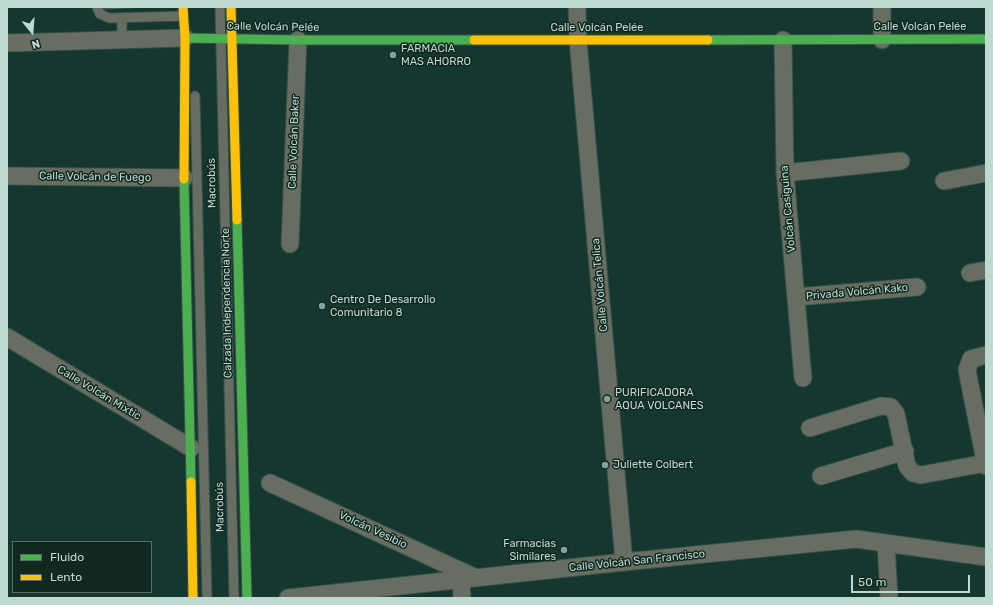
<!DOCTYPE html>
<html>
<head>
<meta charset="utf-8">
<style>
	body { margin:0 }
	#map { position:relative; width:993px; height:605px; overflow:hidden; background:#15372f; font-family:Rubik,sans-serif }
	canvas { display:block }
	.frame { position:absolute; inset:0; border:8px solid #bedad0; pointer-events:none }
	.legend { position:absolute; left:12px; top:541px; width:140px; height:52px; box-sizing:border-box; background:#102820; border:1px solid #566f66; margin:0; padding:5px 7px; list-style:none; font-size:12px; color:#bedad0 }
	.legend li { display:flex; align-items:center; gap:8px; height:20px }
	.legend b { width:20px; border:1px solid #566f66 }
	.north { position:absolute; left:12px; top:12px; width:40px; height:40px; -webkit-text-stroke:3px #102820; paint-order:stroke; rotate:163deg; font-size:11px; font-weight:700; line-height:16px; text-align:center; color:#bedad0 }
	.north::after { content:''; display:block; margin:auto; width:14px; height:18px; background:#bedad0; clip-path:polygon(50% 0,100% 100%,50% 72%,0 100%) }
	.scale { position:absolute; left:851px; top:575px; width:119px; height:18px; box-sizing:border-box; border:2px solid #bedad0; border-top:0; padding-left:5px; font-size:12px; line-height:14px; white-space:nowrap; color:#bedad0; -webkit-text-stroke:3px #102820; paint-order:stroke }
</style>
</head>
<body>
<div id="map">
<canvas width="993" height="605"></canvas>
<div class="frame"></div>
<ul class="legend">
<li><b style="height:5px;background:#4caf50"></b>Fluido</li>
<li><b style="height:5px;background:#ffc107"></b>Lento</li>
</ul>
<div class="north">N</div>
<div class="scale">50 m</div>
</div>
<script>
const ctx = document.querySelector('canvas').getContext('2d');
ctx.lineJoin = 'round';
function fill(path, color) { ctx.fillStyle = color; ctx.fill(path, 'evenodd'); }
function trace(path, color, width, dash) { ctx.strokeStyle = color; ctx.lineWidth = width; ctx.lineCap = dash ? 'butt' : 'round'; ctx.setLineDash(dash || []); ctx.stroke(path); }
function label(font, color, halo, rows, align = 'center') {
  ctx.font = font + ' Rubik,sans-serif'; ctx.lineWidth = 3; ctx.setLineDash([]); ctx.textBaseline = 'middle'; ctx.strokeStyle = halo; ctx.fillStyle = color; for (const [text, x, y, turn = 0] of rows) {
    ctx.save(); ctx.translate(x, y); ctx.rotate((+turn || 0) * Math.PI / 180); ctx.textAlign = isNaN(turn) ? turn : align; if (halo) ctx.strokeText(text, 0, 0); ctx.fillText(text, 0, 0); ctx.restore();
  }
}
const building = new Path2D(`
	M 104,7 L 145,7 L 104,9 Z`);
const lane = new Path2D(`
	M 97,7 L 100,14 L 109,18 L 183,16
	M 220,7 L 234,598
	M 122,40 L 122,18
	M 195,96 L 207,598`);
const street = new Path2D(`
	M 577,7 L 578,40 L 624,562
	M 783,40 L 785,173 L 803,378
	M 882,40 L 882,7
	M 7,43 L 185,38
	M 785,173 L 901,161
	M 7,176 L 184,178
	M 944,181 L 986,173
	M 290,244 L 298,40
	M 970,273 L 986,270
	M 796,297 L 917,287
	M 7,337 L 191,448
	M 986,355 L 971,359 L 967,370 L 986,466
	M 810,428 L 881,406 L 891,407 L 896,414 L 907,466 L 913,473 L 921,475 L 986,463
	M 821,476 L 905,451
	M 270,483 L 476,578
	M 886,543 L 889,598
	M 461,579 L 462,598
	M 288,598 L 624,562 L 856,539 L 986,557`);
const fast = new Path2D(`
	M 185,38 L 298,40 L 474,40
	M 708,40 L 986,39
	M 184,179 L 191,482
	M 237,220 L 247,598`);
const slow = new Path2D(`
	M 183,7 L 185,38 L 184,179
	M 231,7 L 237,220
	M 474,40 L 708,40
	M 191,482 L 193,598`);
const markers = [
	[393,55,4,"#83a198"],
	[322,306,4,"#83a198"],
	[607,399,4,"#83a198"],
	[605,465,4,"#83a198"],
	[564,550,4,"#83a198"]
];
const streetNames = [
	["Calle Volcán Pelée",273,27,1],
	["Calle Volcán Pelée",920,27],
	["Calle Volcán Pelée",597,28],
	["Calle Volcán Baker",294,142,-88],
	["Calle Volcán de Fuego",95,177,1],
	["Macrobús",212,183,-91],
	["Volcán Casiguina",788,209,-95],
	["Calle Volcán Telica",600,285,-95],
	["Privada Volcán Kako",857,292,-5],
	["Calzada Independencia Norte",227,303,-91],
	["Calle Volcán Mixtic",99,393,31],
	["Macrobús",220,507,-91],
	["Volcán Vesibio",373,530,25],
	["Calle Volcán San Francisco",637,561,-6]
];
const poiNames = [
	["FARMACIA",401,49],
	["MAS AHORRO",401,62],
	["Centro De Desarrollo",330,300],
	["Comunitario 8",330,313],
	["PURIFICADORA",615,393],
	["AQUA VOLCANES",615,406],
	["Juliette Colbert",613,465],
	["Farmacias",556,544,"right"],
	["Similares",556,557,"right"]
];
fill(building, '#324f4b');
trace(building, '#496460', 1);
trace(lane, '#36524a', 11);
trace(street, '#36524a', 19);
trace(fast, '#36524a', 11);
trace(slow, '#36524a', 11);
trace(lane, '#676d61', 9);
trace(street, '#676d61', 17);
trace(fast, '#4caf50', 9);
trace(slow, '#ffc107', 9);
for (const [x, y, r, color] of markers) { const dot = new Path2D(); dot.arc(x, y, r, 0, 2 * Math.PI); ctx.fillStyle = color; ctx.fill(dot); trace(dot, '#102820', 1.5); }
label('11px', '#bedad0', '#102820', streetNames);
label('11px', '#bedad0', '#102820', poiNames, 'left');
</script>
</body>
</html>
